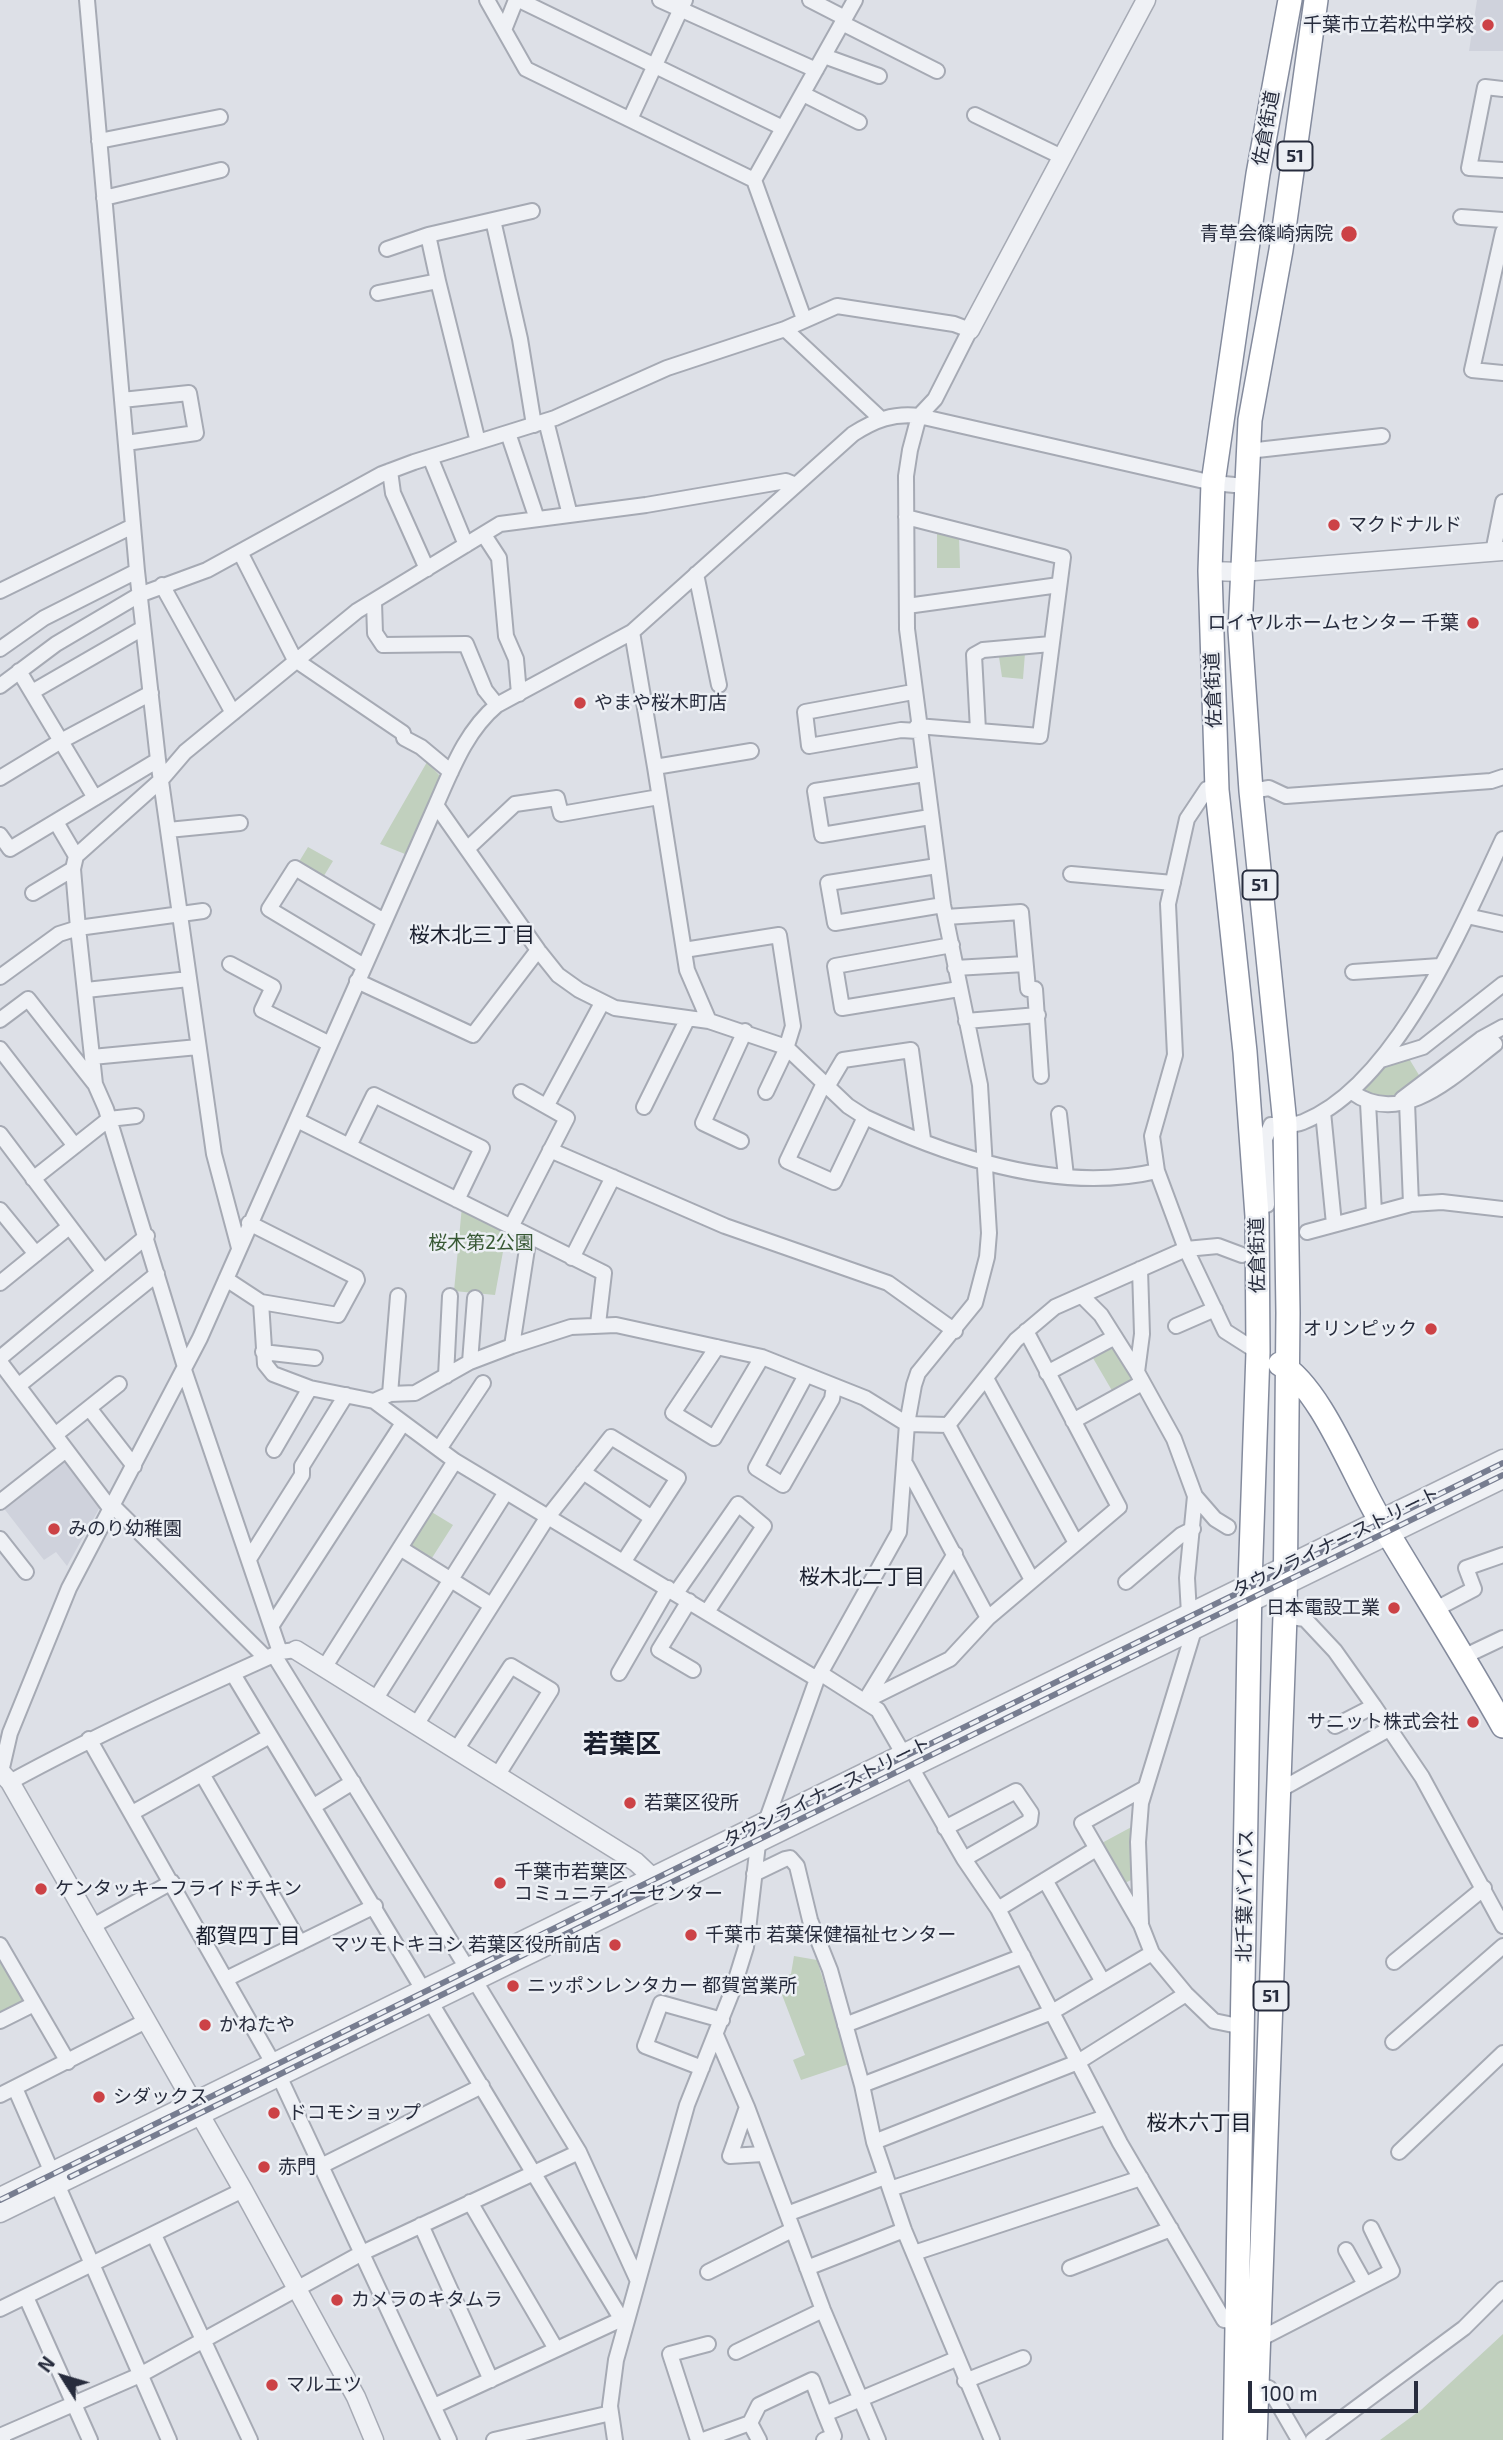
<!DOCTYPE html>
<html>
<head>
<meta charset="utf-8">
<style>
	body { margin:0 }
	#map { position:relative; width:1503px; height:2440px; overflow:hidden; background:#dde0e7; font-family:"Exo 2",sans-serif }
	canvas { display:block }
	.north { position:absolute; left:28px; top:2342px; width:70px; height:70px; -webkit-text-stroke:5px #eceff4; paint-order:stroke; rotate:307deg; font-size:19px; font-weight:700; line-height:28px; text-align:center; color:#272c3d }
	.north::after { content:''; display:block; margin:auto; width:24px; height:32px; background:#272c3d; clip-path:polygon(50% 0,100% 100%,50% 72%,0 100%) }
	.scale { position:absolute; left:1248px; top:2381px; width:170px; height:32px; box-sizing:border-box; border:4px solid #272c3d; border-top:0; padding-left:9px; font-size:21px; line-height:24px; white-space:nowrap; color:#272c3d; -webkit-text-stroke:5px #eceff4; paint-order:stroke }
</style>
</head>
<body>
<div id="map">
<canvas width="1503" height="2440"></canvas>
<div class="north">N</div>
<div class="scale">100 m</div>
</div>
<script>
const ctx = document.querySelector('canvas').getContext('2d');
ctx.lineJoin = 'round';
function fill(path, color) { ctx.fillStyle = color; ctx.fill(path, 'evenodd'); }
function trace(path, color, width, dash) { ctx.strokeStyle = color; ctx.lineWidth = width; ctx.lineCap = dash ? 'butt' : 'round'; ctx.setLineDash(dash || []); ctx.stroke(path); }
function label(font, color, halo, rows, align = 'center') {
  ctx.font = font + ' "Exo 2","Noto Sans JP",sans-serif'; ctx.lineWidth = 5; ctx.setLineDash([]); ctx.textBaseline = 'middle'; ctx.strokeStyle = halo; ctx.fillStyle = color; for (const [text, x, y, turn = 0] of rows) {
    ctx.save(); ctx.translate(x, y); ctx.rotate((+turn || 0) * Math.PI / 180); ctx.textAlign = isNaN(turn) ? turn : align; if (halo) ctx.strokeText(text, 0, 0); ctx.fillText(text, 0, 0); ctx.restore();
  }
}
const built = new Path2D(`
	M 1477,0 L 1503,0 L 1503,51 L 1469,51 Z
	M 65,1454 L 100,1507 L 67,1566 L 56,1552 L 44,1560 L 2,1506 Z`);
const green = new Path2D(`
	M 937,531 L 959,536 L 960,568 L 937,568 Z
	M 1025,653 L 1023,679 L 1002,677 L 999,657 Z
	M 427,762 L 440,776 L 405,854 L 380,844 Z
	M 308,847 L 333,861 L 322,879 L 297,865 Z
	M 1408,1057 L 1422,1080 L 1394,1102 L 1357,1092 L 1384,1065 Z
	M 462,1206 L 507,1230 L 495,1295 L 454,1291 Z
	M 1112,1343 L 1134,1378 L 1132,1383 L 1114,1394 L 1090,1353 Z
	M 430,1511 L 453,1525 L 430,1561 L 412,1551 L 410,1542 Z
	M 1137,1824 L 1137,1877 L 1123,1884 L 1100,1844 Z
	M 0,1951 L 28,1999 L 0,2018 Z
	M 794,1956 L 817,1960 L 849,2064 L 801,2080 L 793,2060 L 805,2055 L 776,1979 L 791,1974 Z
	M 1503,2334 L 1503,2440 L 1380,2440 L 1422,2409 Z`);
const minor = new Path2D(`
	M 87,0 L 137,571 L 158,760 L 214,1154 L 239,1248
	M 487,0 L 526,69 L 754,180 L 804,319
	M 519,0 L 783,128
	M 660,0 L 816,70
	M 810,0 L 845,18
	M 842,23 L 937,71
	M 504,30 L 516,0
	M 824,56 L 879,76
	M 1503,89 L 1485,87 L 1469,168 L 1503,170
	M 803,94 L 859,122
	M 975,115 L 1062,157
	M 631,117 L 685,0
	M 99,141 L 220,117
	M 754,180 L 855,0
	M 104,198 L 221,170
	M 1461,217 L 1503,220
	M 493,220 L 520,339 L 534,425
	M 1503,232 L 1472,370 L 1503,373
	M 387,249 L 428,235
	M 438,281 L 428,235 L 532,211
	M 378,293 L 438,281 L 478,442
	M 785,329 L 880,418
	M 122,400 L 189,393 L 196,433 L 126,443
	M 546,421 L 570,515
	M 508,433 L 537,519
	M 1248,451 L 1382,436
	M 430,457 L 466,545
	M 390,471 L 393,493 L 427,569
	M 906,517 L 1063,557 L 1040,736 L 917,726
	M 484,535 L 499,558 L 506,636 L 516,659 L 519,694
	M 240,552 L 296,662
	M 1493,552 L 1503,502
	M 696,574 L 719,685
	M 162,585 L 233,713
	M 0,591 L 133,526
	M 374,602 L 375,633 L 383,645 L 466,644 L 485,690 L 497,705
	M 907,606 L 1059,585
	M 632,632 L 655,767
	M 0,649 L 44,618 L 137,571
	M 297,661 L 403,733 L 404,738 L 421,747 L 451,772
	M 19,671 L 95,798
	M 0,686 L 56,644 L 139,595 L 207,570 L 382,474 L 414,462 L 555,418 L 667,368 L 785,329 L 837,306 L 954,324 L 970,330 L 935,399 L 919,416 L 910,450 L 906,476 L 907,629 L 943,905 L 980,1085 L 989,1233 L 987,1257 L 975,1303 L 918,1373 L 914,1385 L 907,1424 L 899,1532 L 817,1679 L 758,1844 L 746,1947 L 732,1992 L 687,2105 L 616,2360 L 610,2406 L 615,2440
	M 32,692 L 143,628
	M 913,692 L 805,712 L 809,746 L 901,730 L 918,731
	M 978,730 L 974,655 L 983,650 L 1051,644
	M 925,774 L 815,791 L 822,835 L 930,817
	M 0,778 L 61,741 L 151,693
	M 1217,790 L 1207,789 L 1187,819 L 1168,904 L 1175,1055 L 1152,1136 L 1157,1171 L 1186,1249 L 1225,1331 L 1258,1352
	M 1251,791 L 1269,788 L 1286,796 L 1491,781 L 1503,777
	M 436,805 L 538,950 L 558,975 L 579,990 L 615,1008 L 709,1021 L 786,1047 L 848,1106 L 865,1117 C 952,1158 1060,1194 1157,1171
	M 56,822 L 76,856
	M 168,830 L 240,823
	M 0,835 L 10,849 L 158,760
	M 467,849 L 515,804 L 557,798 L 561,814 L 659,797
	M 937,866 L 828,883 L 835,923 L 943,905
	M 1071,874 L 1173,883
	M 33,893 L 73,869
	M 1467,916 L 1503,924
	M 946,917 L 1021,912 L 1028,989 L 1035,989 L 1041,1076
	M 952,945 L 835,966 L 842,1008 L 959,989
	M 684,950 L 779,935 L 793,1026 L 785,1052 L 766,1092
	M 230,964 L 273,987 L 262,1010 L 330,1044
	M 364,966 L 269,909 L 295,868 L 384,921
	M 955,968 L 1025,964
	M 1353,972 L 1440,966
	M 0,977 L 59,934 L 78,928 L 203,911
	M 357,981 L 473,1035 L 538,950
	M 86,990 L 189,979
	M 0,1020 L 28,999 L 94,1083
	M 709,1021 L 687,970 L 655,767 L 751,751
	M 966,1021 L 1038,1015
	M 0,1049 L 75,1146
	M 92,1057 L 198,1047
	M 1381,1060 L 1423,1047 L 1503,984
	M 824,1083 L 787,1161 L 834,1182 L 865,1117
	M 827,1087 L 843,1060 L 911,1050 L 923,1139
	M 1352,1092 C 1402,1129 1456,1074 1495,1044
	M 1402,1099 L 1481,1039 L 1503,1027
	M 1407,1102 L 1411,1204
	M 1368,1103 L 1374,1212
	M 547,1105 L 602,1003
	M 644,1107 L 687,1020
	M 1323,1112 L 1334,1224
	M 1059,1114 L 1066,1176
	M 297,1120 L 604,1273 L 598,1324
	M 0,1134 L 104,1272
	M 741,1141 L 703,1123 L 745,1031
	M 349,1146 L 374,1095 L 482,1148 L 457,1200
	M 550,1150 L 725,1226 L 888,1283 L 955,1331
	M 33,1179 L 109,1119 L 136,1116
	M 1267,1205 L 1265,1139 L 1271,1125 C 1281,1125 1294,1126 1303,1122 C 1396,1085 1462,926 1503,839
	M 0,1210 L 36,1254
	M 511,1227 L 567,1118 L 521,1092
	M 1307,1232 L 1411,1204 L 1442,1202 L 1503,1209
	M 572,1258 L 613,1177
	M 1140,1269 L 1142,1334 L 1137,1372 L 1174,1439 L 1195,1496 L 1187,1578 L 1189,1614
	M 226,1279 L 261,1302 L 338,1315 L 357,1280 L 356,1277 L 249,1223
	M 0,1283 L 69,1227
	M 1082,1296 L 1101,1315 L 1137,1372
	M 261,1302 L 265,1364 L 273,1374 L 310,1388 L 374,1401 L 390,1394 L 415,1393 L 470,1362 L 512,1346 L 571,1327 L 616,1325 L 762,1357 L 865,1398 L 907,1424 L 948,1425 L 1016,1340 L 1055,1307 L 1186,1249 L 1218,1246 L 1242,1255
	M 1176,1326 L 1215,1309
	M 512,1346 L 529,1236
	M 717,1347 L 673,1413 L 714,1438 L 762,1357
	M 263,1352 L 315,1358
	M 0,1358 L 147,1236
	M 0,1362 L 110,1508
	M 470,1362 L 475,1298
	M 185,1367 L 106,1109 L 95,1084 L 78,928 L 73,869 L 76,856 L 161,780 L 185,752 L 357,611 L 500,524 L 646,505 L 786,481 L 796,485
	M 184,1370 L 280,1652
	M 1047,1373 L 1115,1337
	M 806,1375 L 756,1468 L 783,1485 L 832,1399 L 834,1386
	M 446,1376 L 450,1296
	M 987,1380 L 1076,1543
	M 18,1386 L 157,1274
	M 390,1394 L 398,1296
	M 374,1401 L 455,1461 L 817,1679
	M 89,1408 L 134,1466
	M 1073,1421 L 1142,1383
	M 948,1425 L 1032,1580
	M 55,1435 L 119,1384
	M 439,1449 L 483,1383
	M 274,1450 L 310,1388
	M 906,1465 L 988,1618
	M 583,1472 L 652,1518
	M 1195,1496 L 1215,1519 L 1228,1527
	M 0,1502 L 66,1450
	M 112,1505 L 266,1658
	M 0,1539 L 26,1572
	M 400,1548 L 491,1605
	M 955,1554 L 865,1701 L 950,1659 L 988,1618 L 1119,1507 L 1026,1331
	M 249,1559 L 302,1475 L 302,1466 L 346,1395
	M 1126,1582 L 1181,1535 L 1193,1529
	M 676,1593 L 738,1504 L 764,1526 L 707,1612
	M 689,1601 L 659,1650 L 693,1670
	M 1434,1610 L 1474,1589 L 1466,1568 L 1503,1555
	M 1285,1616 L 1305,1619 L 1335,1651 L 1374,1706 L 1422,1777 L 1503,1926
	M 272,1625 L 403,1423
	M 274,1655 L 467,1968
	M 1463,1657 L 1503,1638
	M 324,1668 L 455,1461
	M 619,1673 L 668,1588
	M 820,1673 L 878,1710 L 964,1859 L 998,1909 L 1120,2143 L 1224,2320 L 1238,2323
	M 233,1674 L 625,2325
	M 375,1700 L 506,1492
	M 416,1725 L 547,1518 L 611,1437 L 678,1478 L 624,1561
	M 1335,1726 L 1374,1706
	M 89,1739 L 273,2063 L 449,2440
	M 456,1750 L 511,1666 L 551,1690 L 497,1776
	M 1,1772 L 10,1733 L 69,1588 L 200,1338 L 436,805 C 452,769 466,731 497,705 L 632,632 L 853,434 C 875,420 893,413 919,416 L 1213,483 L 1245,486
	M 202,1774 L 300,1943
	M 10,1782 C 98,1734 189,1693 280,1652 L 296,1650
	M 1145,1788 L 1082,1823 L 1141,1925 L 1152,1953 L 1186,1994 L 1214,2021 L 1243,2027
	M 1278,1791 L 1389,1729
	M 314,1806 L 353,1782
	M 132,1813 L 270,1736
	M 945,1828 L 1016,1791 L 1031,1813 L 1030,1821 L 964,1859
	M 754,1874 L 785,1859 L 790,1858 L 797,1866 L 810,1920 L 830,1970 L 862,2085 L 874,2142 L 904,2230 L 992,2440
	M 1045,1880 L 1103,1982
	M 998,1909 L 1096,1849
	M 1141,1923 L 1138,1842 L 1141,1803 L 1194,1630
	M 91,1927 L 172,1882
	M 0,1945 L 68,2062
	M 1394,1962 L 1484,1888
	M 226,1979 L 375,1906
	M 475,1981 L 579,2152 L 637,2279
	M 0,2021 L 34,2004
	M 845,2025 L 1023,1956
	M 716,2035 L 747,2107 L 823,2310 L 878,2440
	M 1393,2042 L 1503,1946
	M 702,2068 L 645,2046 L 661,2003 L 722,2020
	M 862,2085 L 1052,2012 L 1152,1953
	M 15,2088 L 169,2440
	M 0,2095 L 146,2021
	M 747,2107 L 730,2156 L 763,2154
	M 874,2142 L 1078,2062 L 1186,1994
	M 1399,2152 L 1503,2053
	M 321,2166 L 482,2086
	M 890,2189 L 1106,2117
	M 470,2202 L 556,2349
	M 787,2214 L 885,2177
	M 421,2225 L 491,2380
	M 154,2235 L 250,2440
	M 1346,2250 L 1365,2284
	M 914,2253 L 1141,2178
	M 807,2268 L 904,2230
	M 1070,2268 L 1171,2229
	M 708,2272 L 792,2230
	M 26,2297 L 90,2440
	M 0,2309 L 243,2190
	M 1258,2340 L 1392,2271 L 1371,2228
	M 736,2352 L 823,2310
	M 965,2381 L 1023,2358
	M 1256,2384 L 1269,2388 L 1299,2440
	M 434,2406 L 622,2319
	M 750,2423 L 759,2440
	M 0,2436 L 140,2375 L 362,2253 L 579,2152
	M 494,2440 L 611,2413
	M 698,2440 L 670,2354 L 708,2344
	M 703,2440 L 750,2423 L 759,2405 L 812,2380 L 825,2414
	M 824,2440 L 834,2436 L 825,2414 L 956,2359
	M 1313,2440 L 1464,2328 L 1503,2289`);
const tertiary = new Path2D(`
	M 970,330 L 1146,0
	M 1210,571 L 1241,572 L 1503,551
	M 296,1650 L 636,1862 L 653,1878
	M 0,1771 L 10,1782 L 243,2190 L 356,2397 L 374,2440
	M 0,2197 L 1503,1459
	M 0,2213 L 1503,1479
	M 0,2438 L 1,2440`);
const trunk = new Path2D(`
	M 1280,1364 C 1321,1388 1354,1477 1380,1520 C 1421,1589 1464,1656 1503,1726
	M 1235,2440 L 1250,1584 L 1258,1352 L 1257,1216 L 1245,1052 L 1217,790 L 1210,571 L 1213,483 L 1258,174 L 1290,0
	M 1255,2440 L 1285,1616 L 1288,1313 L 1285,1124 L 1251,791 L 1240,630 L 1250,420 L 1281,250 L 1316,0`);
const rail = new Path2D(`
	M 70,2177 L 1503,1475
	M 0,2200 L 1503,1463`);
const markers = [
	[1488,25,7,"#cc4246"],
	[1349,234,9,"#cc4246"],
	[1334,525,7,"#cc4246"],
	[1473,623,7,"#cc4246"],
	[580,703,7,"#cc4246"],
	[1431,1329,7,"#cc4246"],
	[54,1529,7,"#cc4246"],
	[1394,1608,7,"#cc4246"],
	[1473,1722,7,"#cc4246"],
	[630,1803,7,"#cc4246"],
	[500,1883,7,"#cc4246"],
	[41,1889,7,"#cc4246"],
	[691,1935,7,"#cc4246"],
	[615,1945,7,"#cc4246"],
	[513,1986,7,"#cc4246"],
	[205,2025,7,"#cc4246"],
	[99,2097,7,"#cc4246"],
	[274,2113,7,"#cc4246"],
	[264,2167,7,"#cc4246"],
	[337,2300,7,"#cc4246"],
	[272,2385,7,"#cc4246"]
];
const shields = [
	[1295,156,35],
	[1260,885,35],
	[1271,1996,35]
];
const shieldNames = [
	["51",1295,156],
	["51",1260,885],
	["51",1271,1996]
];
const poiNames = [
	["千葉市立若松中学校",1474,25,"right"],
	["青草会篠崎病院",1333,234,"right"],
	["マクドナルド",1348,525],
	["ロイヤルホームセンター 千葉",1459,623,"right"],
	["やまや桜木町店",594,703],
	["オリンピック",1417,1329,"right"],
	["みのり幼稚園",68,1529],
	["日本電設工業",1380,1608,"right"],
	["サニット株式会社",1459,1722,"right"],
	["若葉区役所",644,1803],
	["千葉市若葉区",514,1872],
	["コミュニティーセンター",514,1894],
	["ケンタッキーフライドチキン",55,1889],
	["千葉市 若葉保健福祉センター",705,1935],
	["マツモトキヨシ 若葉区役所前店",601,1945,"right"],
	["ニッポンレンタカー 都賀営業所",527,1986],
	["かねたや",219,2025],
	["シダックス",113,2097],
	["ドコモショップ",288,2113],
	["赤門",278,2167],
	["カメラのキタムラ",351,2300],
	["マルエツ",286,2385]
];
const streetNames = [
	["佐倉街道",1266,128,-80],
	["佐倉街道",1213,690,-92],
	["佐倉街道",1257,1255,-91],
	["タウンライナーストリート",1336,1542,-26],
	["タウンライナーストリート",827,1792,-26],
	["北千葉バイパス",1245,1896,-89]
];
const parkNames = [
	["桜木第2公園",481,1243]
];
const neighbourhoodNames = [
	["桜木北三丁目",472,935],
	["桜木北二丁目",862,1577],
	["都賀四丁目",248,1936],
	["桜木六丁目",1199,2123]
];
const districtNames = [
	["若葉区",622,1744]
];
fill(built, '#cfd2dc');
fill(green, '#c1d0be');
trace(minor, '#a6aab4', 18);
trace(tertiary, '#a6aab4', 21);
trace(trunk, '#848b9d', 26);
trace(minor, '#eff1f5', 14);
trace(tertiary, '#eff1f5', 18);
trace(trunk, '#fff', 23);
trace(rail, '#777d90', 6);
trace(rail, '#eceff4', 3.5, [10]);
for (const [x, y, r, color] of markers) { const dot = new Path2D(); dot.arc(x, y, r, 0, 2 * Math.PI); ctx.fillStyle = color; ctx.fill(dot); trace(dot, '#eceff4', 2.5); }
for (const [x, y, w] of shields) { const box = new Path2D(); box.roundRect(x - w / 2, y - 14.5, w, 29, 5); ctx.fillStyle = '#eceff4'; ctx.fill(box); trace(box, '#272c3d', 2); }
label('bold 18px', '#272c3d', null, shieldNames);
label('19px', '#272c3d', '#eceff4', poiNames, 'left');
label('19px', '#272c3d', '#eceff4', streetNames);
label('19px', '#375834', '#eceff4', parkNames);
label('21px', '#191e2d', '#eceff4', neighbourhoodNames);
label('bold 26px', '#191e2d', '#eceff4', districtNames);
</script>
</body>
</html>
